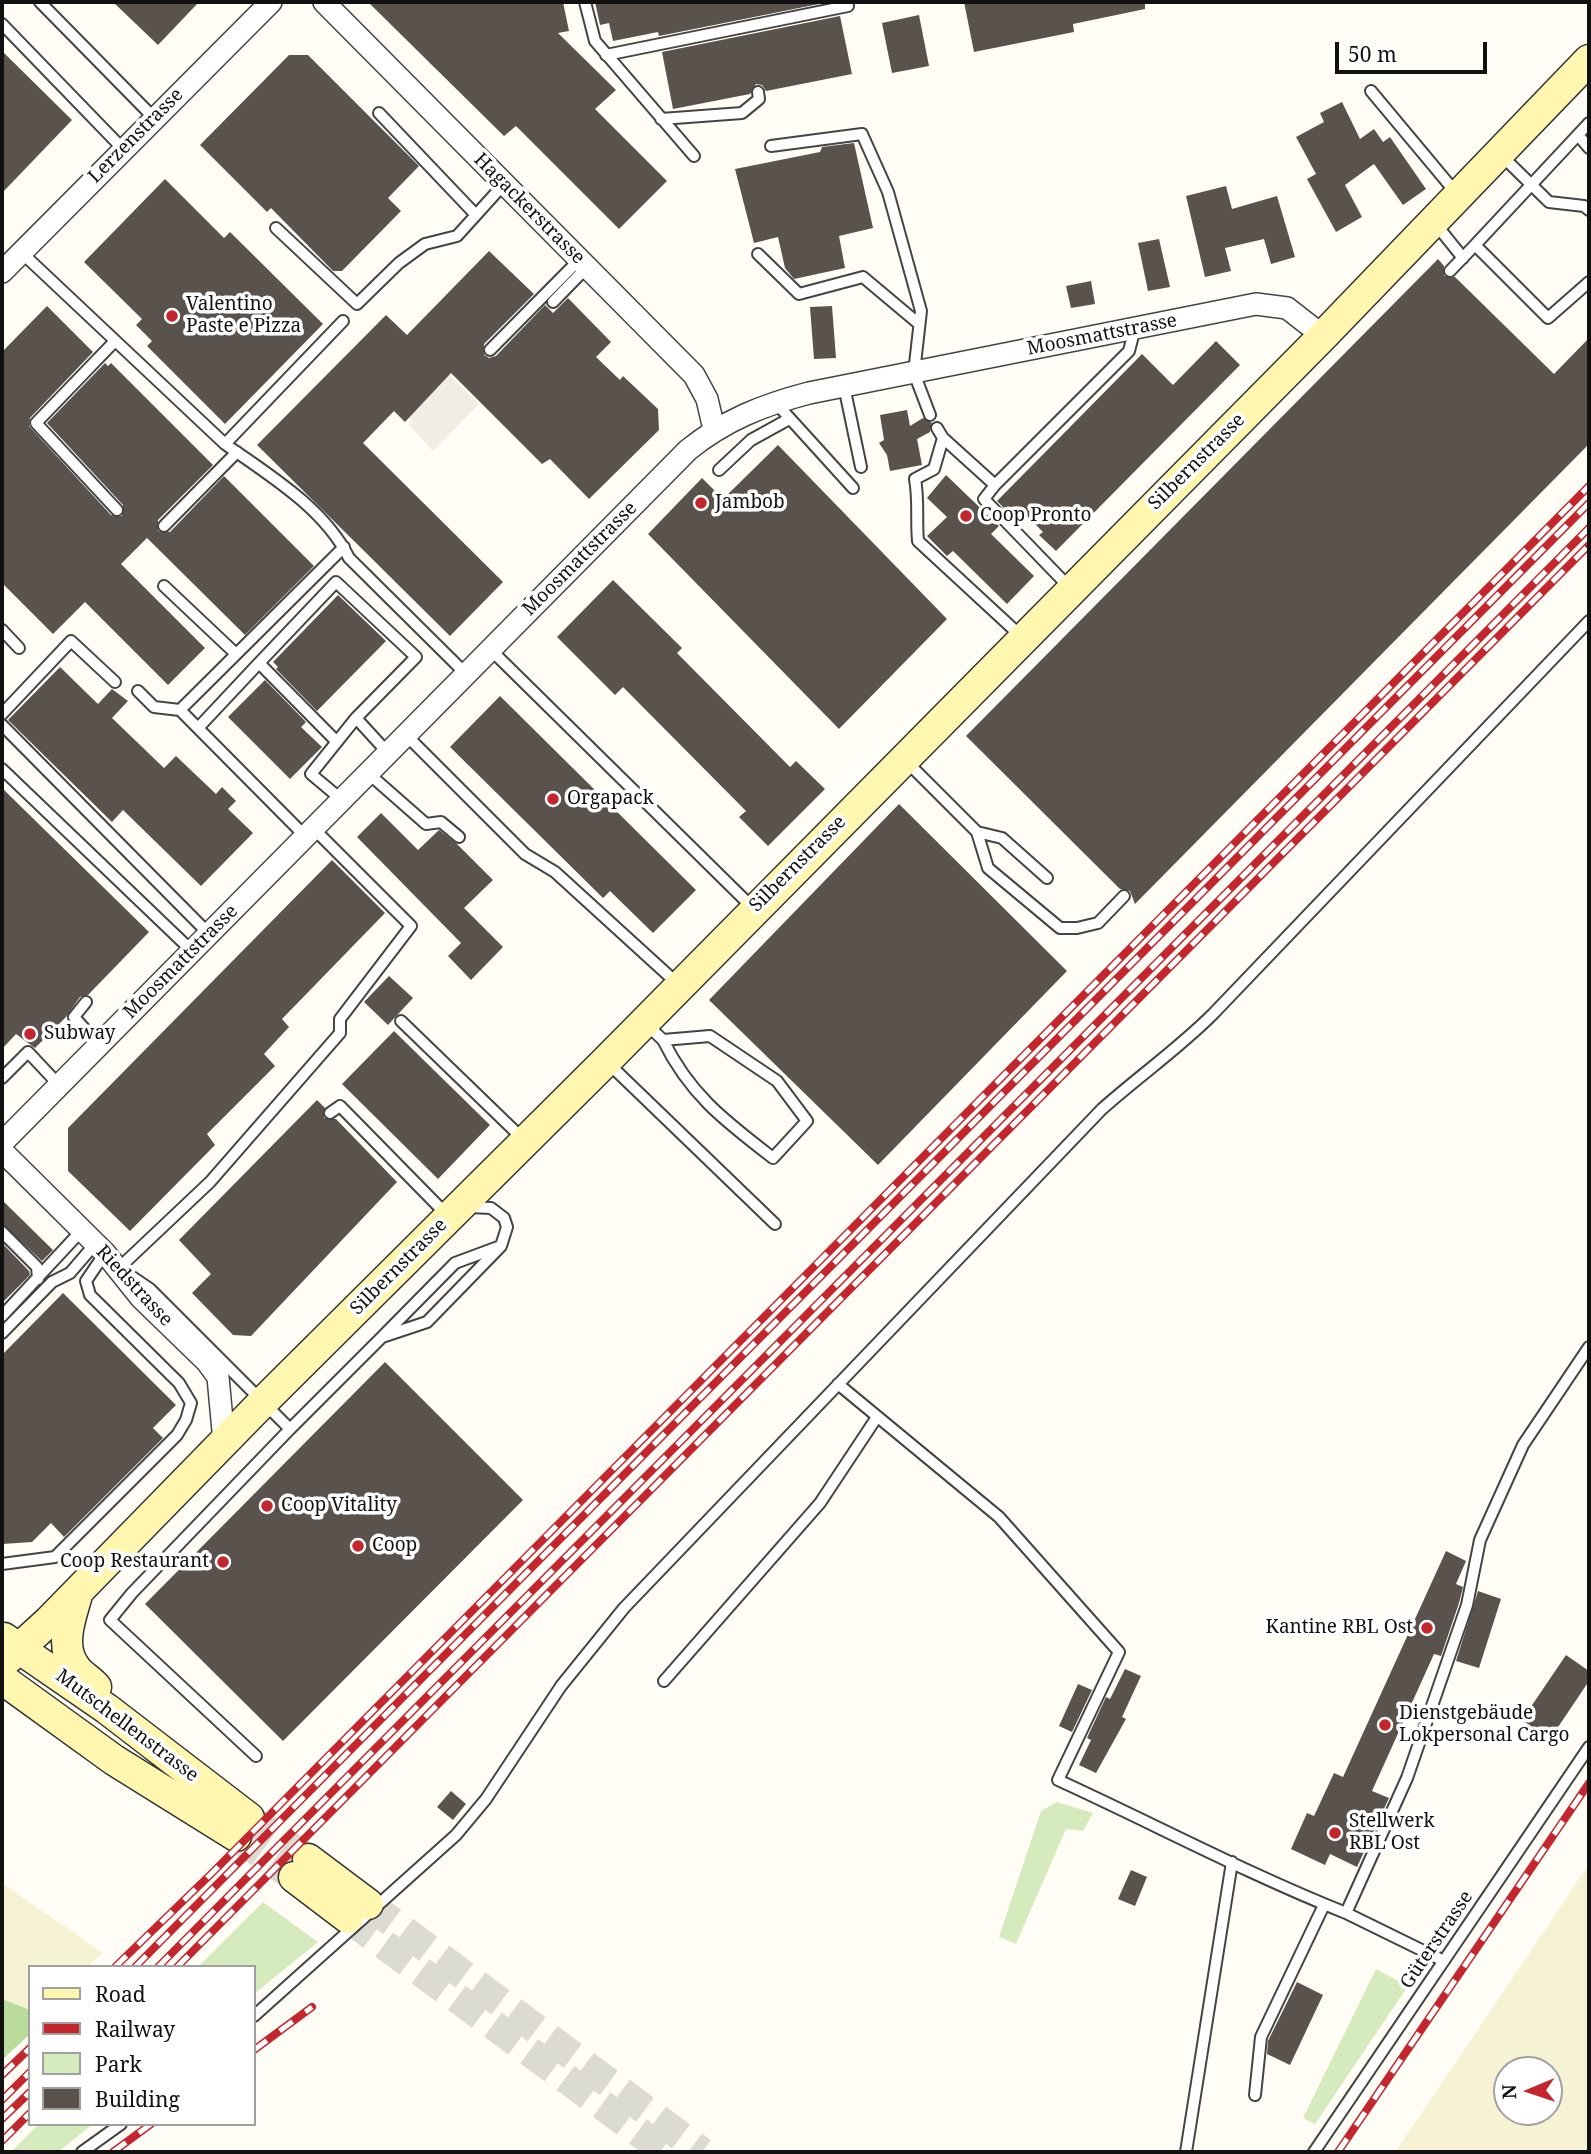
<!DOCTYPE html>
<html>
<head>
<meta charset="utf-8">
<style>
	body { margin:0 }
	#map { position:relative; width:1591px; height:2154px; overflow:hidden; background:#fffdf5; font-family:"Noto Serif",serif }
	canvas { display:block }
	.frame { position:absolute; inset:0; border:4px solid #111; pointer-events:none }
	.legend { position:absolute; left:28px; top:1965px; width:228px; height:161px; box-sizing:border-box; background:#fff; border:2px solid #a0a0a0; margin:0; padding:9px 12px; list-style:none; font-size:21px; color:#111 }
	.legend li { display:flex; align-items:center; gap:14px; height:35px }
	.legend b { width:35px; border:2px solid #a0a0a0 }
	.north { position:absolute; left:1493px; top:2056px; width:70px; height:70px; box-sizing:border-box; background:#fff; border:2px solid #a0a0a0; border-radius:50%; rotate:268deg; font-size:19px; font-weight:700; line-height:28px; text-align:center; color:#111 }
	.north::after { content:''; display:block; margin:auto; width:24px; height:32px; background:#c4262e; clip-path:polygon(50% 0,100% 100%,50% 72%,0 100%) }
	.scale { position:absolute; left:1335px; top:42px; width:152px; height:32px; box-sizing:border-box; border:4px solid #111; border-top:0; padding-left:9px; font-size:21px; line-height:24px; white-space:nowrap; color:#111; -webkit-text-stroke:5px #fff; paint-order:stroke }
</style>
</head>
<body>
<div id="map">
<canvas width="1591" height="2154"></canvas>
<div class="frame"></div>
<ul class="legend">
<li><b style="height:9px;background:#fff6b0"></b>Road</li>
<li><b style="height:9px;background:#c4262e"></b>Railway</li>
<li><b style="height:19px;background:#d5ebbd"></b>Park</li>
<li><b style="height:19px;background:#5a524d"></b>Building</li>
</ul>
<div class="north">N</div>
<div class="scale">50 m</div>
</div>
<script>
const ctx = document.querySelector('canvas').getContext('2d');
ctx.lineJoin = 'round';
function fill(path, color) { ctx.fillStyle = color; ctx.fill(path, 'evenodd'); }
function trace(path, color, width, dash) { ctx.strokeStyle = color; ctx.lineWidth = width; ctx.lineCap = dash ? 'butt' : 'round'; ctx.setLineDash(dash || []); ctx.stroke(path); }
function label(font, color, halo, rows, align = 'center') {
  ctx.font = font + ' "Noto Serif",serif'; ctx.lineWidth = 7; ctx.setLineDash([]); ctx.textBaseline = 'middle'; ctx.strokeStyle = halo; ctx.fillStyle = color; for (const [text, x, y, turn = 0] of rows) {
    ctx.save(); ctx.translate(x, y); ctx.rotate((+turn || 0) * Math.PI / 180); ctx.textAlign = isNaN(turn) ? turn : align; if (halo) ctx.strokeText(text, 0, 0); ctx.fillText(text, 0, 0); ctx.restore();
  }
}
const farmland = new Path2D(`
	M 1589,1864 L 1589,2152 L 1395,2152 L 1479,2028 ZM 1507,2070 L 1549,2070 L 1549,2112 L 1507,2112 Z
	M 2,1883 L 103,1953 L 87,1967 L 30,1967 L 30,2010 L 2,1999 Z`);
const green = new Path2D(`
	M 1057,1802 L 1093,1813 L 1083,1831 L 1066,1829 L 1016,1944 L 999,1937 L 1041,1811 Z
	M 263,1902 L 318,1942 L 254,1994 L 254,1967 L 198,1967 Z
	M 1376,1969 L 1408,1986 L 1315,2124 L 1303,2118 Z
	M 39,2124 L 93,2124 L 58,2152 L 11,2152 Z`);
const forest = new Path2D(`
	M 2,1999 L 30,2010 L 30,2034 L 2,2060 Z`);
const plaza = new Path2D(`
	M 449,375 L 479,404 L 433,451 L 409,425 L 413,421 L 409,417 Z`);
const building = new Path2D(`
	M 113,2 L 199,2 L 158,45 Z
	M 368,2 L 563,2 L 569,31 L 558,33 L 616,90 L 595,109 L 667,181 L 619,229 L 516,126 L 504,136 Z
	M 595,2 L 829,2 L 659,36 L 658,32 L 613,41 L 609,23 L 600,25 Z
	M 964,2 L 1145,2 L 1145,9 L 1073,24 L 1074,32 L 974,52 Z
	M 919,15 L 929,66 L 892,73 L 882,23 Z
	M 840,16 L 852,74 L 766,91 L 762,85 L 756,84 L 750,94 L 673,109 L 662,52 Z
	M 2,51 L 72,120 L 2,193 Z
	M 289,55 L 308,55 L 419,166 L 388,198 L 401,211 L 342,271 L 333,271 L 271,208 L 267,212 L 200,145 Z
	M 1342,102 L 1360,139 L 1374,129 L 1383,142 L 1390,137 L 1426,189 L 1403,205 L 1374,164 L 1345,185 L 1362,217 L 1336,232 L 1307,179 L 1316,174 L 1296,137 L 1324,122 L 1320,113 Z
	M 854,143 L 873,228 L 839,236 L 845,268 L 794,279 L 785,268 L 778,237 L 754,243 L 735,169 L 820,152 L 822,147 Z
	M 165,179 L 224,238 L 230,232 L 323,324 L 225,424 L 147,346 L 152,341 L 136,325 L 142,319 L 84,262 Z
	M 1226,186 L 1232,209 L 1277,196 L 1295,257 L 1271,264 L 1264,239 L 1225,248 L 1231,271 L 1205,277 L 1186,196 Z
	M 1159,239 L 1170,287 L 1148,291 L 1138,243 Z
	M 489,251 L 534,294 L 484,344 L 484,355 L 489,358 L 496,356 L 545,305 L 553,313 L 568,298 L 611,342 L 596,357 L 620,380 L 623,376 L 658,409 L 659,430 L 589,499 L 550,459 L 542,464 L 451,373 L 405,422 L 394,411 L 363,443 L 503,582 L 450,636 L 257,445 L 386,315 L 407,335 Z
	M 1438,259 L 1444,266 L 1444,276 L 1455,277 L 1554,374 L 1589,338 L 1589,444 L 1135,904 L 1130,891 L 1120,889 L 966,736 Z
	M 1091,281 L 1095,304 L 1071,308 L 1066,286 Z
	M 47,306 L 93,352 L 30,418 L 29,426 L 111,515 L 122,516 L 123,505 L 47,423 L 105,363 L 108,366 L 111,363 L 213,465 L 158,520 L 158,531 L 170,532 L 224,476 L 314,566 L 245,635 L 147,538 L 121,564 L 205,648 L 168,685 L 85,602 L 53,634 L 2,583 L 2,352 Z
	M 832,306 L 836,358 L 814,359 L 810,307 Z
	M 1216,341 L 1240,365 L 1056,551 L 1039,535 L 1043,532 L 1017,506 L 1010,514 L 997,501 L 1142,354 L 1173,385 Z
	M 907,410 L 910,426 L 923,418 L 932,423 L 930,432 L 917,439 L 922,465 L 890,471 L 887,455 L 879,443 L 884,440 L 880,415 Z
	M 778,445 L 947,619 L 839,729 L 648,534 L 702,478 L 723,499 Z
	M 946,475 L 999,526 L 991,534 L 1034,576 L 1007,604 L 953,551 L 947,556 L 927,536 L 947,517 L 927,498 Z
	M 613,580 L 682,648 L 677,653 L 790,767 L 796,761 L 825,789 L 768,846 L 739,817 L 746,811 L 623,687 L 615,695 L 557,637 Z
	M 338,595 L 386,641 L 317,711 L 276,669 L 278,667 L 273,662 Z
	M 60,667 L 98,704 L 112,689 L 128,701 L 112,718 L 164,768 L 176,756 L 216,794 L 222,787 L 236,801 L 228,809 L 253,833 L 201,886 L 123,810 L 112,822 L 8,720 Z
	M 265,680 L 306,722 L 301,727 L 322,747 L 290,779 L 228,717 Z
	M 500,696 L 696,890 L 653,933 L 610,891 L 603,898 L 450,747 Z
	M 2,788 L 149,932 L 88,995 L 80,997 L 66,1017 L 35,1048 L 16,1034 L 2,1049 Z
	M 899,804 L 1067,971 L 878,1165 L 709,1000 Z
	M 381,813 L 418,850 L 439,830 L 458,845 L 493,880 L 464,908 L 503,947 L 471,980 L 448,956 L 461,943 L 357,837 Z
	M 332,860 L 385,913 L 282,1019 L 289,1027 L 264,1054 L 275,1066 L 207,1134 L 215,1145 L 130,1231 L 68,1171 L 68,1128 Z
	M 389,976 L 413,998 L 388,1025 L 364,1002 Z
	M 394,1031 L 490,1125 L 438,1179 L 342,1084 Z
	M 317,1100 L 325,1108 L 324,1118 L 336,1119 L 397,1182 L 251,1336 L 233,1335 L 192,1293 L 211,1274 L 179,1240 Z
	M 2,1200 L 53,1250 L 42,1261 L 2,1224 Z
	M 2,1243 L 29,1271 L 30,1275 L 2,1303 Z
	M 63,1293 L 176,1405 L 153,1428 L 163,1438 L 64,1537 L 51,1523 L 32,1542 L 2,1544 L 2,1355 Z
	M 385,1362 L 523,1500 L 283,1741 L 145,1604 Z
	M 1446,1551 L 1466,1561 L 1456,1584 L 1463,1587 L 1459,1603 L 1441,1656 L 1434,1654 L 1372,1791 L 1389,1798 L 1357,1867 L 1330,1854 L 1325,1865 L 1291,1849 L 1307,1813 L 1314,1816 L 1334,1773 L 1343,1777 Z
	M 1478,1591 L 1501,1599 L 1479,1668 L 1456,1661 Z
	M 1566,1655 L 1589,1671 L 1589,1681 L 1550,1739 L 1522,1720 Z
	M 1125,1669 L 1141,1676 L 1122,1717 L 1126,1719 L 1096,1773 L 1079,1765 L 1091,1740 L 1087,1738 L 1106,1697 L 1110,1699 Z
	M 1078,1684 L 1092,1690 L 1072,1732 L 1059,1726 Z
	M 451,1791 L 466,1804 L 453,1820 L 437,1807 Z
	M 1131,1870 L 1147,1877 L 1135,1906 L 1118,1899 Z
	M 1297,1982 L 1323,1995 L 1290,2065 L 1267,2054 L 1268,2041 Z`);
const secondaryTunnel = new Path2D(`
	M 249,1818 L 308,1859
	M 236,1836 L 294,1877
	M 368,1904 L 702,2152
	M 348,1918 L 666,2152`);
const lane = new Path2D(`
	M 40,2 L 154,118
	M 585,2 L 595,41 L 694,156
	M 2,24 L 123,149
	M 606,55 L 848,6 L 847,2
	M 1371,91 L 1457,194
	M 379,113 L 476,215
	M 661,119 L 742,113 L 759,99 L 758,92
	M 1578,135 L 1589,148
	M 771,146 L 862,134 L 888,192 L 921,311 L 914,373 L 930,415
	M 1501,155 L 1549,202 L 1584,206 L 1589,210
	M 1434,222 L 1463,258
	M 276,228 L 357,304 L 399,263 L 425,244 L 457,236 L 504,184
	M 1475,245 L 1589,123
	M 21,252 L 225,444 L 343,321
	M 758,254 L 799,294 L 863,277 L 919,324
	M 1450,271 L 1475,245 L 1548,318 L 1589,282
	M 553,302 L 587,267
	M 115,341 L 36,423 L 117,510
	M 490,350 L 579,260
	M 844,386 L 861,467
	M 775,402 L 853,488
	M 937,428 L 943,438 L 995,485 L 984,499 L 1071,589
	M 943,438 L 934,469 L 915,479 C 919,501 916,519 918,541 L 1023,638
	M 225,444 C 269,475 324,508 349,558 L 466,674
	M 719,470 L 751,440 L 789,419
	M 995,485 L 1129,351 L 1135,328
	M 164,526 L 237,452
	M 164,586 L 236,654
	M 2,630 L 19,648
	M 490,649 L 754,909
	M 138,691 L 154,707 L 180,710
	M 2,714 L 71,641 L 115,682
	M 2,725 L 209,934
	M 198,728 L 259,663
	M 406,735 L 525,854 L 555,872 L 679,985
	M 337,742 L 259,663 L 336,582 L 416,657 L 356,718 L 388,753
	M 905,760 L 977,832 L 1002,838 L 1047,878
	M 2,769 L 192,951
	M 368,773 L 426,824 L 441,822 L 459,837
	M 342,800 L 311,774 L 356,718
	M 313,828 L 411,926 L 340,1019 L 340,1033 L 210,1182 L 119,1268 L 150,1289 L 290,1429 L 382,1337 L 427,1322 L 501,1246 L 507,1227 L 504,1218 L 491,1208 L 468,1207
	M 977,832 L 988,868 L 1060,928 L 1077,928 L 1098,923 L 1124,896
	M 305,836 L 180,710 L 344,547
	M 86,1002 L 74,1017 L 99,1045
	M 401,1021 L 523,1139
	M 646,1024 L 663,1040 L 710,1036 L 777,1081 L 807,1121 L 773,1158 C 725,1121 690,1095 663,1040
	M 608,1063 L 775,1224
	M 2,1078 L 28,1052 L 59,1085
	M 330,1113 L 340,1106 L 447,1215
	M 2,1232 L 37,1267 L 38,1279
	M 2,1316 L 82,1230
	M 2,1333 L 52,1282 L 70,1273 L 95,1244
	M 383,1336 L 455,1263 L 498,1247
	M 838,1384 L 999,1517 L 1119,1652 L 1058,1780 C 1154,1824 1248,1874 1346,1913
	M 2,1564 L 55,1557 L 177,1435 L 186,1420 L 191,1403 L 179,1383 L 90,1295 L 86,1281 L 105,1253
	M 664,1681 L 820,1503 L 877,1417
	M 256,1756 L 110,1620 L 132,1593 L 290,1429
	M 1444,1961 L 1346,1913 L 1407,1778 L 1467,1605 L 1480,1540 L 1523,1445 L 1589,1347
	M 254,2016 L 456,1835 L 486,1799 L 561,1686 L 624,1608 L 1102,1109 C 1139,1076 1178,1049 1213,1014 L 1589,621
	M 1255,2095 L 1261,2037 L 1324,1905
	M 82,2152 L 121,2124
	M 1186,2152 L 1232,1862
	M 1314,2152 L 1589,1747`);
const street = new Path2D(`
	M 324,2 L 694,375 L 707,399 L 714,429
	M 2,272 L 271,2
	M 2,1143 L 688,450 C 725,420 763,405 809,393 L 1256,304 L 1287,308 L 1323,336
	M 2,1151 L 105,1253 L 141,1298 L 207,1362 L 218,1377 L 224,1442`);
const secondary = new Path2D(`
	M 77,1595 C 71,1617 59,1646 75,1667 C 80,1675 90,1680 96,1687
	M 4,1638 L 107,1709 L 249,1818
	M 2,1664 L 49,1621 L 264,1401 L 606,1061 L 1323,336 L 1589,60
	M 2,1679 L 114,1760 L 236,1836
	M 308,1859 L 368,1904
	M 294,1877 L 348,1918`);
const rail = new Path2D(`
	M 115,1967 L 211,1874 L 1589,486
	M 135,1967 L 1589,503
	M 158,1967 L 1589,528
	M 177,1967 L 1589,545
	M 254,2050 L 312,2007
	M 2,2075 L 30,2048
	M 2,2100 L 30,2072
	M 2,2119 L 30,2092
	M 2,2141 L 30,2113
	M 113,2152 L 151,2124
	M 1338,2152 L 1589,1783`);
const markers = [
	[172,316,7,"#c4262e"],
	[701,503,7,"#c4262e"],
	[966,516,7,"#c4262e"],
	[553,799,7,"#c4262e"],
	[30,1034,7,"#c4262e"],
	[267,1506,7,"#c4262e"],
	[358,1546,7,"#c4262e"],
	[223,1562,7,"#c4262e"],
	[1427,1628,7,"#c4262e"],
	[1385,1725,7,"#c4262e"],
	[1335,1833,7,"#c4262e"]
];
const streetNames = [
	["Lerzenstrasse",136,136,-45],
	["Hagackerstrasse",529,209,45],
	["Moosmattstrasse",1102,335,-11],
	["Silbernstrasse",1197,462,-45],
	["Moosmattstrasse",580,559,-45],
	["Silbernstrasse",798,864,-45],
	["Moosmattstrasse",181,962,-45],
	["Silbernstrasse",399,1267,-45],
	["Riedstrasse",134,1286,47],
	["Mutschellenstrasse",127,1726,37],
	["Güterstrasse",1437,1940,-56]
];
const poiNames = [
	["Valentino",186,305],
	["Paste e Pizza",186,327],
	["Jambob",715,503],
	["Coop Pronto",980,516],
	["Orgapack",567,799],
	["Subway",44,1034],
	["Coop Vitality",281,1506],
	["Coop",372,1546],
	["Coop Restaurant",209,1562,"right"],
	["Kantine RBL Ost",1413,1628,"right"],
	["Dienstgebäude",1399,1714],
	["Lokpersonal Cargo",1399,1736],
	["Stellwerk",1349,1822],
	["RBL Ost",1349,1844]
];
fill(farmland, '#f6f3d4');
fill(green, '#d5ebbd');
fill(forest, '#b9dc9c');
fill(plaza, '#f1ede2');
fill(building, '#5a524d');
trace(secondaryTunnel, '#dbdad3', 30, [30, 15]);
trace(lane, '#444', 14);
trace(street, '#444', 24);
trace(secondary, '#333', 33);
trace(lane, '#fff', 10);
trace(street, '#fff', 21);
trace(secondary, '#fff6b0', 30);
trace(rail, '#c4262e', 8);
trace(rail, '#fff', 5, [16]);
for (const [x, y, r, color] of markers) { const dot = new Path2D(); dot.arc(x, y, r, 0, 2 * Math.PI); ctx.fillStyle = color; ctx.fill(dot); trace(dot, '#fff', 2.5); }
label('19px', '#111', '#fff', streetNames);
label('19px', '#111', '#fff', poiNames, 'left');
</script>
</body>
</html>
